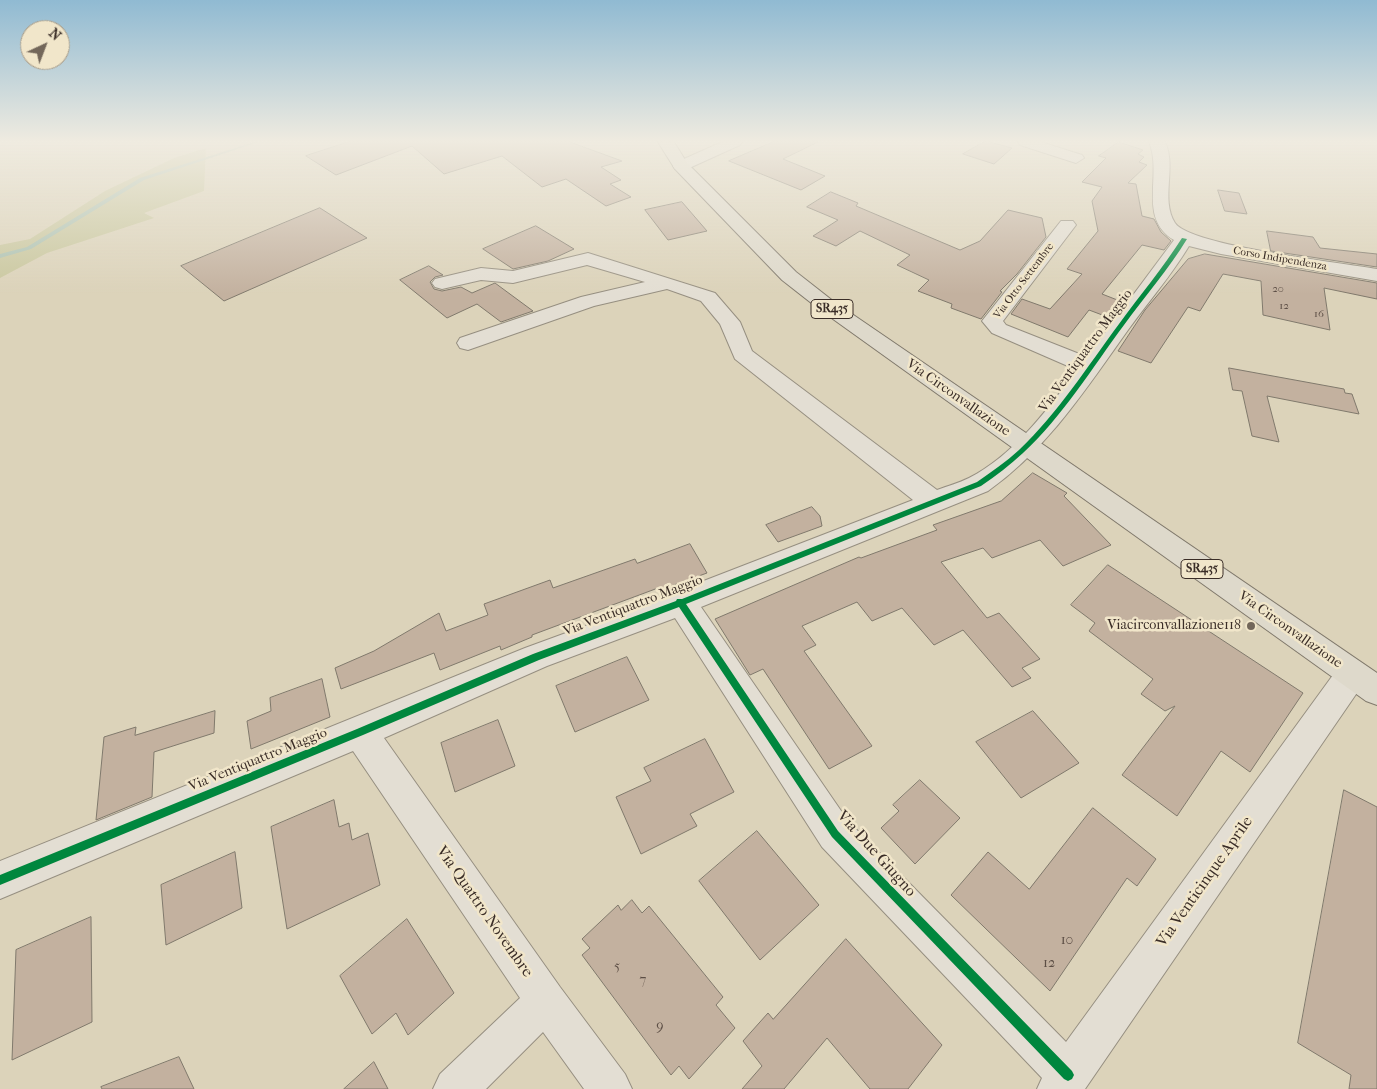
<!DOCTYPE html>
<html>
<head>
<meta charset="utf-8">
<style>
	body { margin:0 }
	#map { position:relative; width:1377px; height:1089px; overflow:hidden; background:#dcd3ba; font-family:"IM FELL French Canon",serif }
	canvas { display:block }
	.north { position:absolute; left:20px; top:20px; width:50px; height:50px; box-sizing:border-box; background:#f1e6ca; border:1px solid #a89c89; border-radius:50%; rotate:43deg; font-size:14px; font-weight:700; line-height:20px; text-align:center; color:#3a2d27 }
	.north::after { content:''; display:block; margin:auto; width:18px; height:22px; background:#73675a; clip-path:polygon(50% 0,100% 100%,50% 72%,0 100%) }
</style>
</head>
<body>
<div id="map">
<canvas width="1377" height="1089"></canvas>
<div class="north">N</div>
</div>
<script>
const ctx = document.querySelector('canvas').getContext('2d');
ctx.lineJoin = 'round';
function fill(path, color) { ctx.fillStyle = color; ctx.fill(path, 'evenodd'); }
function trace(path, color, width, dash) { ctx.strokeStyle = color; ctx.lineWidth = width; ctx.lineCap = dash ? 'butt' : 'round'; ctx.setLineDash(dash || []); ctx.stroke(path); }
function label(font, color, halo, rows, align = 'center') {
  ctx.font = font + ' "IM FELL French Canon",serif'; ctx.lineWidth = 5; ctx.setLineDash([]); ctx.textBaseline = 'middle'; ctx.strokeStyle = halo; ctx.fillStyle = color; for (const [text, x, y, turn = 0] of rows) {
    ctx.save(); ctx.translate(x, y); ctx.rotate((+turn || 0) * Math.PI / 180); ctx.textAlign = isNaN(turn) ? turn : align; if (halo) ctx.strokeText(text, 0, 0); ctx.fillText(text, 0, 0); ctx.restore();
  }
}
const green = new Path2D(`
	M 206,148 L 204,191 L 144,213 L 154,218 L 47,253 L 0,278 L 0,245 L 30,239 L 105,191 L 174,158 Z`);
const stream = new Path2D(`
	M 254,142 L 259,142 L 144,180 L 31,249 L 0,258 L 0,254 L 27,247 L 140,178 Z`);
const building = new Path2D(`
	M 348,142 L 570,142 L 622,161 L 601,167 L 621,180 L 610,184 L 631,197 L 606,206 L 566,179 L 542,187 L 502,156 L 444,174 L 412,146 L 336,175 L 306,156 Z
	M 773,142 L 818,142 L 783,159 L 825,176 L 801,190 L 729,161 Z
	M 984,142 L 990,142 L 1012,148 L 994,164 L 963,154 Z
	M 1119,142 L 1143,150 L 1138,154 L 1144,157 L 1139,162 L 1147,165 L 1128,183 L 1136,184 L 1142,216 L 1154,219 L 1161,232 L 1171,241 L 1164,250 L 1142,245 L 1102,294 L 1125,303 L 1113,319 L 1089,310 L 1068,337 L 1011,314 L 1022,299 L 1050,309 L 1082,274 L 1067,269 L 1098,231 L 1092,201 L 1102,187 L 1082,182 L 1106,158 L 1099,156 Z
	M 1218,190 L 1239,193 L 1247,214 L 1225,211 Z
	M 831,192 L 858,203 L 856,206 L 960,250 L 980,241 L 1008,210 L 1042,218 L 1046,237 L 1017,274 L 1000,291 L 1002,292 L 981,319 L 951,308 L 952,304 L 918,291 L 929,280 L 897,265 L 910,255 L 860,231 L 836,246 L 813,236 L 838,220 L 807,207 Z
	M 682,202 L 707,231 L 668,240 L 645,210 Z
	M 320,208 L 367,238 L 224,301 L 181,266 Z
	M 536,226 L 574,249 L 548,261 L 513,269 L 483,249 Z
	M 1267,231 L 1313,237 L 1320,248 L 1377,254 L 1377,267 L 1271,251 Z
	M 1205,254 L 1377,283 L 1377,299 L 1324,288 L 1330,330 L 1263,315 L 1261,281 L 1223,274 L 1200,311 L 1188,307 L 1151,363 L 1118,351 L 1145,310 L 1188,259 Z
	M 429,266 L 443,275 L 435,277 L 430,282 L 434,289 L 442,291 L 461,287 L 472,293 L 495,283 L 533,311 L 501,322 L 477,304 L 447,318 L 400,280 Z
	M 1229,368 L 1344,389 L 1345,393 L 1352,394 L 1359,414 L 1267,396 L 1279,442 L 1252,436 L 1242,391 L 1233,390 Z
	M 1033,473 L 1067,493 L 1064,496 L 1111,545 L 1063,566 L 1040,540 L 992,558 L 983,548 L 941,562 L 987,618 L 999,613 L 1040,659 L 1022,668 L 1031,678 L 1012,687 L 963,630 L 934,645 L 902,608 L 872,621 L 857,602 L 802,626 L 816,645 L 804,651 L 872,746 L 829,769 L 763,669 L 750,675 L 715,619 L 859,557 L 861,558 L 937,530 L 933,525 L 1001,501 Z
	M 812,507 L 820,516 L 822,526 L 778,542 L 766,525 Z
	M 690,544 L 707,573 L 660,590 L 658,588 L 532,635 L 532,637 L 501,650 L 500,646 L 440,670 L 434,653 L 341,689 L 335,668 L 374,651 L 439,613 L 446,631 L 488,615 L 484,604 L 550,580 L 553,588 L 635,559 L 637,563 Z
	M 1108,565 L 1303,693 L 1250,772 L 1221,751 L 1177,816 L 1122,775 L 1175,706 L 1165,711 L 1141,694 L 1153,679 L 1089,631 L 1095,623 L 1071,605 Z
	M 627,657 L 649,700 L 575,732 L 556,686 Z
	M 322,679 L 330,717 L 251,749 L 247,721 L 271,711 L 270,698 Z
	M 215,711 L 214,733 L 154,752 L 152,797 L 96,820 L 104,737 L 136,727 L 135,735 Z
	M 1033,711 L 1079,763 L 1021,798 L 976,742 Z
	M 498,720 L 515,766 L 455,792 L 441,743 Z
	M 705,739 L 734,792 L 690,814 L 697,826 L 641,854 L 616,797 L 651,781 L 644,768 Z
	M 920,780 L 960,818 L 915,864 L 881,828 L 899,811 L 893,805 Z
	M 1344,790 L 1377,807 L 1377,1089 L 1349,1089 L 1351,1075 L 1298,1043 Z
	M 334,800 L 339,827 L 349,823 L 352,840 L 368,833 L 380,885 L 287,929 L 271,827 Z
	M 1093,808 L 1156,859 L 1137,886 L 1127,878 L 1050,991 L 951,895 L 988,852 L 1029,889 Z
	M 757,831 L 819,905 L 760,960 L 699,881 Z
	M 235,852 L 242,908 L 166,945 L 161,885 Z
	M 632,900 L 642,913 L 649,906 L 723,997 L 716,1005 L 735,1028 L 689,1079 L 679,1066 L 671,1075 L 582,955 L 590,948 L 582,939 L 618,905 L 621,910 Z
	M 91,917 L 92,1022 L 12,1060 L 16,950 Z
	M 407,919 L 454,993 L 408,1035 L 396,1013 L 372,1034 L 340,976 Z
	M 846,939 L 942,1045 L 908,1089 L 870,1089 L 827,1038 L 784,1089 L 742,1089 L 762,1066 L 743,1041 L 768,1013 L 773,1019 Z
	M 179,1057 L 194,1089 L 102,1089 L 101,1087 Z
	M 374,1062 L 388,1089 L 344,1089 Z`);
const minor = new Path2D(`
	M 722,142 L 742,142 L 740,145 L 687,169 L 675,169 L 673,166 L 675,163 Z
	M 1018,142 L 1041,142 L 1082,155 L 1084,158 L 1076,163 L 1020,145 Z
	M 1149,142 L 1165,142 C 1177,167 1160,199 1175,223 C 1190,246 1344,263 1377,269 L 1377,281 L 1221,254 L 1189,246 C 1171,276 1148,302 1128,330 C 1086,389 1048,448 988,491 L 701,607 L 848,821 L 1066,1042 L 1341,664 L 1352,660 L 1363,664 L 1368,674 L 1363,684 L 1085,1089 L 1037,1089 L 1042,1078 L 822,847 L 675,618 L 547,666 L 384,738 L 560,987 L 625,1074 L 632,1089 L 584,1089 L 543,1032 L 486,1089 L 433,1089 L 440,1074 L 520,998 L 353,751 L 0,899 L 0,861 L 525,648 L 626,611 L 913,500 L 735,359 L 720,324 L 701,301 L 667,289 L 594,306 L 468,350 L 460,348 L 457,343 L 460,338 L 581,297 L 645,282 L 587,265 L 513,283 L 481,280 L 442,289 L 435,287 L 432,283 L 435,279 L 481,268 L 513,271 L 588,253 L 715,293 L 740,322 L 752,351 L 937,490 C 947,486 959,483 969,478 C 1014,455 1048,409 1077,370 L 992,333 L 982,321 L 1061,221 L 1073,221 L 1076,225 L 1003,321 L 1006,325 L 1087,357 L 1174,240 C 1137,218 1163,175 1149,142 Z`);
const major = new Path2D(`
	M 658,142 L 674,142 L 687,163 L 796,272 L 833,301 L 1377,673 L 1377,705 L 1366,701 L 819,309 L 782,280 L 675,169 Z`);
const cycleway = new Path2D(`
	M 1182,238 L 1187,239 C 1168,270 1145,296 1124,325 C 1092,368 1063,416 1023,453 C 1010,465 996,476 981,486 L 686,604 L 838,831 L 1072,1071 L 1074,1075 L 1072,1079 L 1068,1081 L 1064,1079 L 832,837 L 679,607 L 539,660 L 363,735 L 0,885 L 0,875 L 357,729 L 533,654 L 676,601 L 677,599 L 682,599 L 977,482 C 991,472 1006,462 1019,450 C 1058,413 1087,367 1119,324 C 1140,295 1163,268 1182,238 Z`);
const markers = [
	[1251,626,5,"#73675a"]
];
const farStreetnames = [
	["Corso Indipendenza",1280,259,10],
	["Via Otto Settembre",1024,281,-53]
];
const numberNames = [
	["20",1278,289],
	["12",1284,306],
	["16",1319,314]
];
const shields = [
	[832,309,42],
	[1202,569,42]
];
const shieldNames = [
	["SR435",832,309],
	["SR435",1202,569]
];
const streetNames = [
	["Via Ventiquattro Maggio",1086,351,-54],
	["Via Circonvallazione",958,398,35],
	["Via Ventiquattro Maggio",633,606,-21],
	["Via Circonvallazione",1290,630,35],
	["Via Ventiquattro Maggio",258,760,-22]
];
const poiNames = [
	["Viacirconvallazione118",1241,626]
];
const nearNumbernames = [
	["10",1067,941],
	["12",1049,964],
	["5",617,967],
	["7",643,981],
	["9",660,1027]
];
const nearStreetnames = [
	["Via Due Giugno",876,854,48],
	["Via Venticinque Aprile",1205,882,-55],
	["Via Quattro Novembre",484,912,55]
];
fill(green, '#c9c79e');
fill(stream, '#acc2b2');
fill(building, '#c3b19f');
trace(building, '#80796c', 1);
trace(minor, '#968f81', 2);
trace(major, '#80796c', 2);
fill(minor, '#e3ded3');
fill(major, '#ded9cb');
fill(cycleway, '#00873e');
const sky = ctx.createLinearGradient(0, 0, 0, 294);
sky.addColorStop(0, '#90bad2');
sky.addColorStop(0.48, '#efebe0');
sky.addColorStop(1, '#efebe000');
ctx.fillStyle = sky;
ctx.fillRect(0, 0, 1377, 294);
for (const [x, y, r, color] of markers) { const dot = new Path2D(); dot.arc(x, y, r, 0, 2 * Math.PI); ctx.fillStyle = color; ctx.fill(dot); trace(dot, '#f1e6ca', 2); }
label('11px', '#3a2d27', '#f1e6ca', farStreetnames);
label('11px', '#5c4e45', null, numberNames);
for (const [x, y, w] of shields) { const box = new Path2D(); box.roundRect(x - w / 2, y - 9.5, w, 19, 4); ctx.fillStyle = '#f1e6ca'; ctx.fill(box); trace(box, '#3a2d27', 1); }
label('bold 12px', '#3a2d27', null, shieldNames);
label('14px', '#3a2d27', '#f1e6ca', streetNames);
label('14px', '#3a2d27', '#f1e6ca', poiNames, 'right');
label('14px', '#5c4e45', null, nearNumbernames);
label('16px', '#3a2d27', '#f1e6ca', nearStreetnames);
</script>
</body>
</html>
